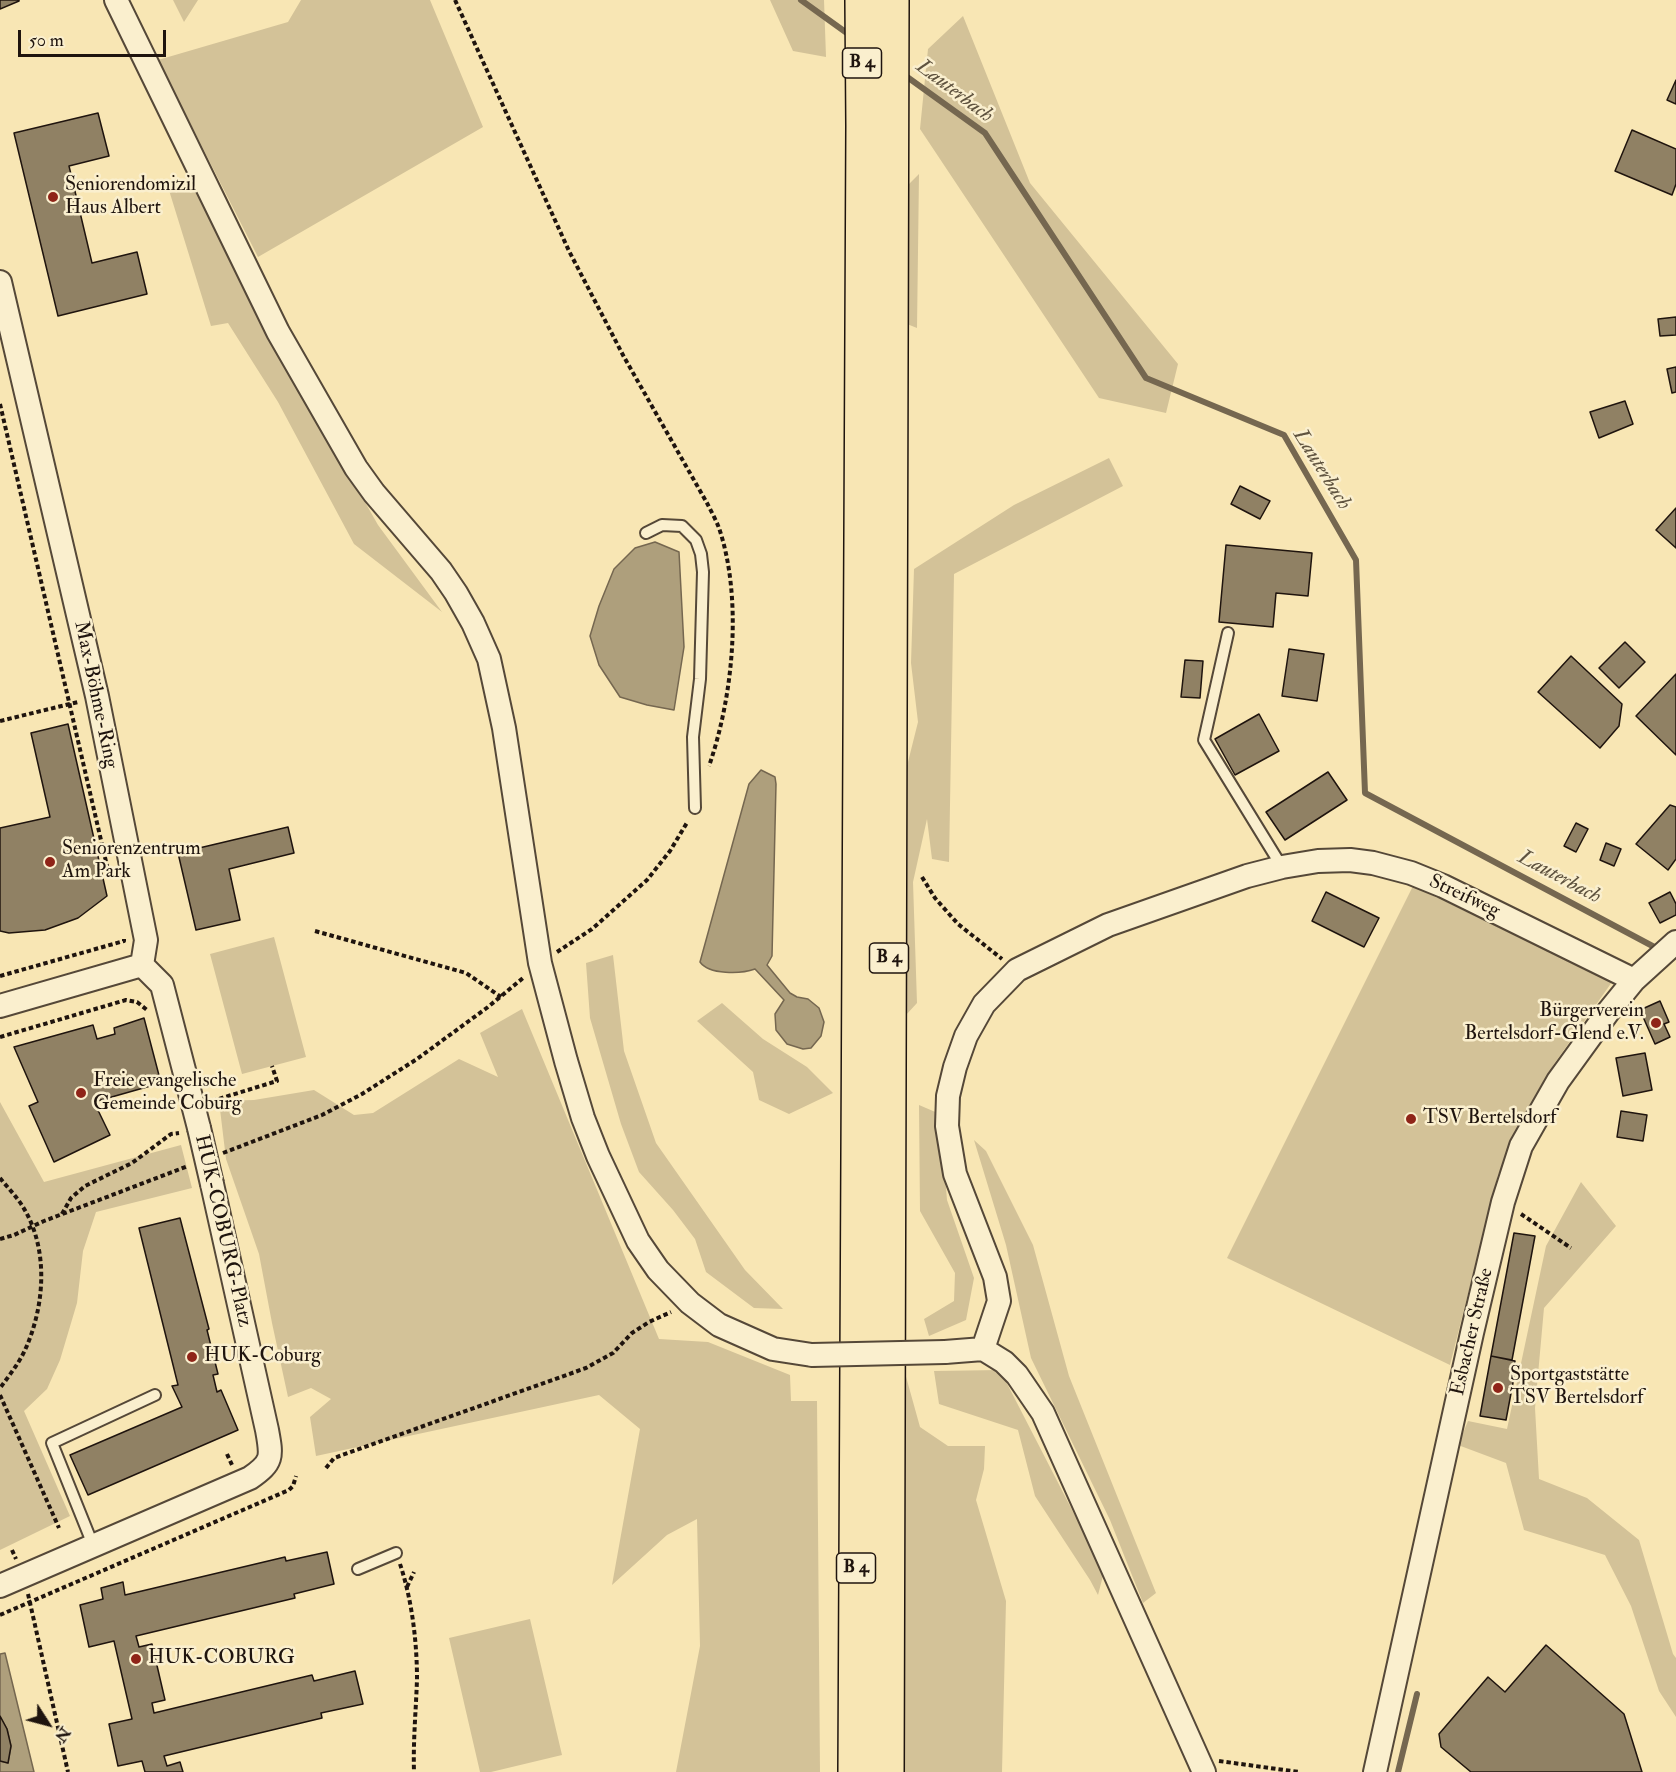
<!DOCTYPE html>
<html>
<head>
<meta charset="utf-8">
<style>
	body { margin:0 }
	#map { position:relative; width:1676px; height:1772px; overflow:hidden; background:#f8e6b4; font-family:"IM FELL Double Pica",serif }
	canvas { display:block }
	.north { position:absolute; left:18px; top:1694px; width:60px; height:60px; -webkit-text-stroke:4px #faefce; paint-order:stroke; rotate:126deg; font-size:16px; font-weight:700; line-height:24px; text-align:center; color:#1f140e }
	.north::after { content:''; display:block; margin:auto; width:21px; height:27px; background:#1f140e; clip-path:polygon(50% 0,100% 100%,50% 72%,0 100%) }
	.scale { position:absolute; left:18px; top:30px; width:148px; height:27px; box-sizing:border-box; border:3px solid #1f140e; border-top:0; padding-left:8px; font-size:18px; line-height:21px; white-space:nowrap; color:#1f140e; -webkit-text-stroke:4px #faefce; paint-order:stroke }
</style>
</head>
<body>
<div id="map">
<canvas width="1676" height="1772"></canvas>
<div class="north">N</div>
<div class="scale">50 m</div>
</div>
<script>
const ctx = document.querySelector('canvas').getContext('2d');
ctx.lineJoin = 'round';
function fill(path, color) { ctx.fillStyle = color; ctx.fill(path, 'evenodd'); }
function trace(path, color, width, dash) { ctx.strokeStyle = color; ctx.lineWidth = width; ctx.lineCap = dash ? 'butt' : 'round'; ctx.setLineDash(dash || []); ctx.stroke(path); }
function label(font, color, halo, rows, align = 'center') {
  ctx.font = font + ' "IM FELL Double Pica",serif'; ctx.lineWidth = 5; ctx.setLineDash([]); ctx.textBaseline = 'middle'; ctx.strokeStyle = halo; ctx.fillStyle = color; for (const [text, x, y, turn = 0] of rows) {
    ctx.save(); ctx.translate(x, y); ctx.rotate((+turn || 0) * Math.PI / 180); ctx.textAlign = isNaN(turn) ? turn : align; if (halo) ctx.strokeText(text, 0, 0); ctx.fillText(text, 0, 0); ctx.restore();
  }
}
const green = new Path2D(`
	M 173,0 L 198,0 L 184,22 Z
	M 301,0 L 430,0 L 483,127 L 258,257 L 158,60 L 288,22 Z
	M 770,0 L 824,0 L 826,57 L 793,51 Z
	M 963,16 L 1030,183 L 1178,364 L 1166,413 L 1099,398 L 920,129 L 928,49 Z
	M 919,174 L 917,328 L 907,324 L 907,186 Z
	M 190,178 L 255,308 L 378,525 L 442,612 L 354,544 L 278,402 L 228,323 L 211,326 L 168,187 Z
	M 1109,458 L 1123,486 L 954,574 L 949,862 L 932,859 L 927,819 L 913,882 L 917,1003 L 906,1015 L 904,778 L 918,722 L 911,663 L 914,569 L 1014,505 Z
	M 1413,886 L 1612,982 L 1554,1064 L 1498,1175 L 1450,1365 L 1227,1258 Z
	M 274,937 L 306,1057 L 242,1074 L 210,954 Z
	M 613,955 L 624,1051 L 656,1143 L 745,1270 L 783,1309 L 754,1308 L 706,1272 L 695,1239 L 673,1210 L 639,1172 L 621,1124 L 590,1018 L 586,963 Z
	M 722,1003 L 763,1039 L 807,1067 L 833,1093 L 789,1114 L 759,1100 L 753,1072 L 697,1021 Z
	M 522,1009 L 659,1339 L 708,1342 L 790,1375 L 791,1401 L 817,1401 L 820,1772 L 676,1772 L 700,1646 L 697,1519 L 667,1535 L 612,1585 L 640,1429 L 599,1395 L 316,1456 L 310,1417 L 331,1399 L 311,1388 L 288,1397 L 272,1323 L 259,1254 L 226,1159 L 219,1101 L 254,1100 L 314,1090 L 354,1115 L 373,1113 L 459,1059 L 498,1077 L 480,1033 Z
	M 0,1102 L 44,1182 L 181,1145 L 192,1188 L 96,1212 L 83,1251 L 77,1303 L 60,1360 L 47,1389 L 24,1411 L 70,1516 L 0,1550 Z
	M 919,1105 L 940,1114 L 947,1200 L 974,1278 L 966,1320 L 929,1336 L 924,1319 L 954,1301 L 955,1273 L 920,1211 Z
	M 974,1140 L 986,1151 L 1033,1245 L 1069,1376 L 1156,1593 L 1143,1603 L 1110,1520 L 1031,1358 L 1006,1245 Z
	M 1581,1182 L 1616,1226 L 1544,1308 L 1535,1408 L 1539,1479 L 1587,1498 L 1639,1540 L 1673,1654 L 1676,1658 L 1676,1717 L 1659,1691 L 1631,1606 L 1605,1555 L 1524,1530 L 1506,1463 L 1458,1445 L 1468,1421 L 1507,1429 L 1546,1246 Z
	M 1000,1370 L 1104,1572 L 1098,1595 L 1090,1580 L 1035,1496 L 1018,1430 L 939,1404 L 934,1371 Z
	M 905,1373 L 920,1427 L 948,1446 L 985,1446 L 984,1469 L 976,1500 L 1006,1601 L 1002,1772 L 903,1772 Z
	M 530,1619 L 562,1755 L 491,1772 L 480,1772 L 449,1638 Z`);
const water = new Path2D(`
	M 655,542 L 679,552 L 684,647 L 674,710 L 647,705 L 620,697 L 599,665 L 590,636 L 599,606 L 614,569 L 635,548 Z
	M 761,770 L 775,777 L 776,784 L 772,956 L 767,965 L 790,993 L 797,997 L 808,999 L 819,1008 L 824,1022 L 821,1036 L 811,1048 L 803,1049 L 787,1044 L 776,1030 L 775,1014 L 784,1000 L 755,969 C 741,974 709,975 700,962 L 749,784 Z
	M 5,1653 L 34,1772 L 0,1772 L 0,1761 L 8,1763 L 11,1746 L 7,1729 L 0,1716 L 0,1654 Z`);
const stream = new Path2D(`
	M 801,0 L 851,36
	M 903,74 L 985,133 L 1146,378 L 1284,435 L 1356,560 L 1365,793 L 1660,950
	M 1398,1772 L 1417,1694`);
const building = new Path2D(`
	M 0,0 L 19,0 L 19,1 L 0,9 Z
	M 1676,80 L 1676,104 L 1667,100 Z
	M 98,113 L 109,156 L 69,166 L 92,263 L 137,252 L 147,294 L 58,316 L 14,133 Z
	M 1632,130 L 1676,149 L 1676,184 L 1672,195 L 1615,171 Z
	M 1676,317 L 1676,335 L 1660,336 L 1658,319 Z
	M 1676,367 L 1676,392 L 1672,393 L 1667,369 Z
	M 1625,401 L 1633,424 L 1599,438 L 1590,412 Z
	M 1240,486 L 1270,501 L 1260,519 L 1231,504 Z
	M 1676,508 L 1676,548 L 1656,530 Z
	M 1226,545 L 1312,553 L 1308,596 L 1276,593 L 1273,627 L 1219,622 Z
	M 1625,642 L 1645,662 L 1619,688 L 1599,668 Z
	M 1289,649 L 1324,654 L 1317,701 L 1282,696 Z
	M 1571,656 L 1622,704 L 1619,726 L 1600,748 L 1538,692 Z
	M 1185,660 L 1203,661 L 1200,698 L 1181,697 Z
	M 1676,674 L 1676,755 L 1636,716 Z
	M 1259,714 L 1279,751 L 1235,775 L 1215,739 Z
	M 68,724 L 107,896 L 78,918 L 45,930 L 9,933 L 0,931 L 0,828 L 50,817 L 31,733 Z
	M 1328,772 L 1347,800 L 1285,840 L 1266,812 Z
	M 1670,805 L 1676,807 L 1676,859 L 1668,870 L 1636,844 Z
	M 1576,823 L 1588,829 L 1576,852 L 1564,846 Z
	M 288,827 L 294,853 L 229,869 L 240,920 L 196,930 L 178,853 Z
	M 1606,843 L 1621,849 L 1614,866 L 1600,860 Z
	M 1326,892 L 1379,918 L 1364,947 L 1312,921 Z
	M 1670,892 L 1676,904 L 1676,915 L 1660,923 L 1649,903 Z
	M 1660,1001 L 1669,1022 L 1664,1024 L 1670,1037 L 1655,1044 L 1640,1010 Z
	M 144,1018 L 161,1083 L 94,1102 L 110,1135 L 54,1162 L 29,1106 L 38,1102 L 14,1047 L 93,1025 L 97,1039 L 115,1034 L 114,1028 Z
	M 1645,1053 L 1652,1090 L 1623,1096 L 1616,1058 Z
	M 1621,1111 L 1647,1115 L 1643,1141 L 1617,1137 Z
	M 180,1218 L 209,1329 L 207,1330 L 218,1374 L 213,1375 L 217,1392 L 221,1390 L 238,1430 L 88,1495 L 70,1455 L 182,1407 L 172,1386 L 178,1385 L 139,1228 Z
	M 1514,1233 L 1535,1236 L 1512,1360 L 1491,1356 Z
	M 1491,1356 L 1515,1361 L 1513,1371 L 1515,1372 L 1506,1420 L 1480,1416 Z
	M 327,1552 L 334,1584 L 294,1594 L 295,1598 L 136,1636 L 139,1647 L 152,1644 L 165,1700 L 152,1703 L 154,1713 L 312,1675 L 314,1681 L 355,1671 L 363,1704 L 321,1713 L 322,1718 L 164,1756 L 167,1766 L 180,1762 L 183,1772 L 145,1772 L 142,1761 L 118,1766 L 109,1724 L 132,1719 L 114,1641 L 89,1647 L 80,1605 L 103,1599 L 101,1588 L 123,1582 L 125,1595 L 285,1557 L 286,1561 Z
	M 1546,1645 L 1624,1714 L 1642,1772 L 1471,1772 L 1441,1747 L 1439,1734 L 1488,1677 L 1505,1692 Z
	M 0,1716 L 7,1729 L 11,1746 L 8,1763 L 0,1761 Z`);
const path = new Path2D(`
	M 455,0 L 569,251 L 624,357 L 707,503 C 711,511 716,520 719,528 C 743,599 733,697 709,766
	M 0,404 L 110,879
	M 0,721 L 78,702
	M 922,877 L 935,898 L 958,924 L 1002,959
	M 315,931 L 466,973 L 501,997
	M 557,952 L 592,929 L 647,880 L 670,851 L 688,821
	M 0,976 L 124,941 L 124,939
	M 0,1037 L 126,1000 L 137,1002 L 147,1010
	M 212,1101 L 277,1081 L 272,1066
	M 223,1153 L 322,1115 L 362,1094 L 417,1059 L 488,1007 L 523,978
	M 0,1178 C 8,1188 17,1197 23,1207 C 49,1249 45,1306 25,1350 C 19,1363 9,1376 0,1388
	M 62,1214 L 71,1198 L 85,1186 L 132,1163 L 171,1134 L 179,1133
	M 1521,1214 L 1571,1248
	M 0,1239 L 14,1235 L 44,1221 L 188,1166
	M 0,1395 L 59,1528
	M 227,1454 L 232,1465
	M 326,1468 L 334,1458 L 586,1368 L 613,1353 L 632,1333 L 649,1322 L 671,1312
	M 12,1550 L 16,1559
	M 400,1564 C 412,1600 417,1642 417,1679 C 416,1710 413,1741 414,1772
	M 407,1587 L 414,1572
	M 28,1594 L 68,1772
	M 0,1615 L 289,1490 L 293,1486 L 296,1476
	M 1219,1761 L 1299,1772`);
const service = new Path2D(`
	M 646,533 L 662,525 L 682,526 L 696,540 L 701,554 L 703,572 L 700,679 L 693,737 L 695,808
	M 1228,633 L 1204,740 L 1282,867
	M 93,1545 L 52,1443 L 155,1395
	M 358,1569 L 396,1553`);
const minor = new Path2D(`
	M 116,0 L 278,332 L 356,468 L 374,493 L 441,571 L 456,593 L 473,623 L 489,659 L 504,728 L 540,963 L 566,1061 L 583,1118 L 598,1156 L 638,1241 L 658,1270 L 690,1303 L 719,1325 L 773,1349 L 812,1355
	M 0,282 L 97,696 L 146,940 L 142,965
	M 142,965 L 162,985 L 199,1128
	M 0,1006 L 142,965
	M 983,1349 L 999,1301 L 995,1277 L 955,1174 L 947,1126 L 948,1096 L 955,1067 L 966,1036 L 984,1004 L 1017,970 L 1108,925 L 1247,876 L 1282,867 L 1318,861 L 1350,860 L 1373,863 L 1411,873 L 1443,886 L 1634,980
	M 945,1352 L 983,1349 L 1004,1362 L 1017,1375 L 1043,1413 L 1204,1772
	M 0,1586 L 250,1478 C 273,1462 272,1457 267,1430 L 212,1184
	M 1375,1772 L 1472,1333 L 1503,1202 L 1521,1146 L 1558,1081 L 1608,1012 L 1634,980 L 1676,942`);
const trunk = new Path2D(`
	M 855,1772 L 863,126 L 862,0
	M 887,1772 L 892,0`);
const minorBridge = new Path2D(`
	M 199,1128 L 212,1184
	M 812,1355 L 945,1352`);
const markers = [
	[53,197,6,"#8f2418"],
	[50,862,6,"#8f2418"],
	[1656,1023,6,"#8f2418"],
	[81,1093,6,"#8f2418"],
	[1411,1119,6,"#8f2418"],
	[192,1357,6,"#8f2418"],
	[1498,1388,6,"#8f2418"],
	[136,1659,6,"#8f2418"]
];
const shields = [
	[862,63,39],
	[889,958,39],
	[856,1568,39]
];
const shieldNames = [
	["B 4",862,63],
	["B 4",889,958],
	["B 4",856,1568]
];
const poiNames = [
	["Seniorendomizil",65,186],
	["Haus Albert",65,209],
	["Seniorenzentrum",62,850],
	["Am Park",62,873],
	["Bürgerverein",1644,1012,"right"],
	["Bertelsdorf-Glend e.V.",1644,1035,"right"],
	["Freie evangelische",93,1082],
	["Gemeinde Coburg",93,1105],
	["TSV Bertelsdorf",1423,1119],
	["HUK-Coburg",204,1357],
	["Sportgaststätte",1510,1376],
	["TSV Bertelsdorf",1510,1399],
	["HUK-COBURG",148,1659]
];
const streetNames = [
	["Max-Böhme-Ring",95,695,78],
	["Streifweg",1464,897,25],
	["HUK-COBURG-Platz",222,1231,77],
	["Esbacher Straße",1473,1332,-77]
];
const waterNames = [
	["Lauterbach",954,92,37],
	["Lauterbach",1321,470,58],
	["Lauterbach",1559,878,28]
];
fill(green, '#d3c298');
fill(water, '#ae9f7c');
trace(water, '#756750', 1.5);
trace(stream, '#756750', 6);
fill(building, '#908164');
trace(building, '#1f140e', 1.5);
trace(service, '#554838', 14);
trace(minor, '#554838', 26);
trace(trunk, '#1f140e', 36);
trace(path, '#1f140e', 4, [4.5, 3]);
trace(service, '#faefce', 10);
trace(minor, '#faefce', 22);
trace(trunk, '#f8e6b4', 33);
trace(minorBridge, '#554838', 26, []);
trace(minorBridge, '#faefce', 22);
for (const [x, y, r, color] of markers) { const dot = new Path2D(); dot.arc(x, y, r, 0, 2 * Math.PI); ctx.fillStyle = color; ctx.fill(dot); trace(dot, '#faefce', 2); }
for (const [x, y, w] of shields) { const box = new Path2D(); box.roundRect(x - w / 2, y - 15, w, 30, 4.5); ctx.fillStyle = '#faefce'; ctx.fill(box); trace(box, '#1f140e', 1.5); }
label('bold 18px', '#1f140e', null, shieldNames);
label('20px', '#1f140e', '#faefce', poiNames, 'left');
label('20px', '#1f140e', '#faefce', streetNames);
label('italic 21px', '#5f533f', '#faefce', waterNames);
</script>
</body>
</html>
